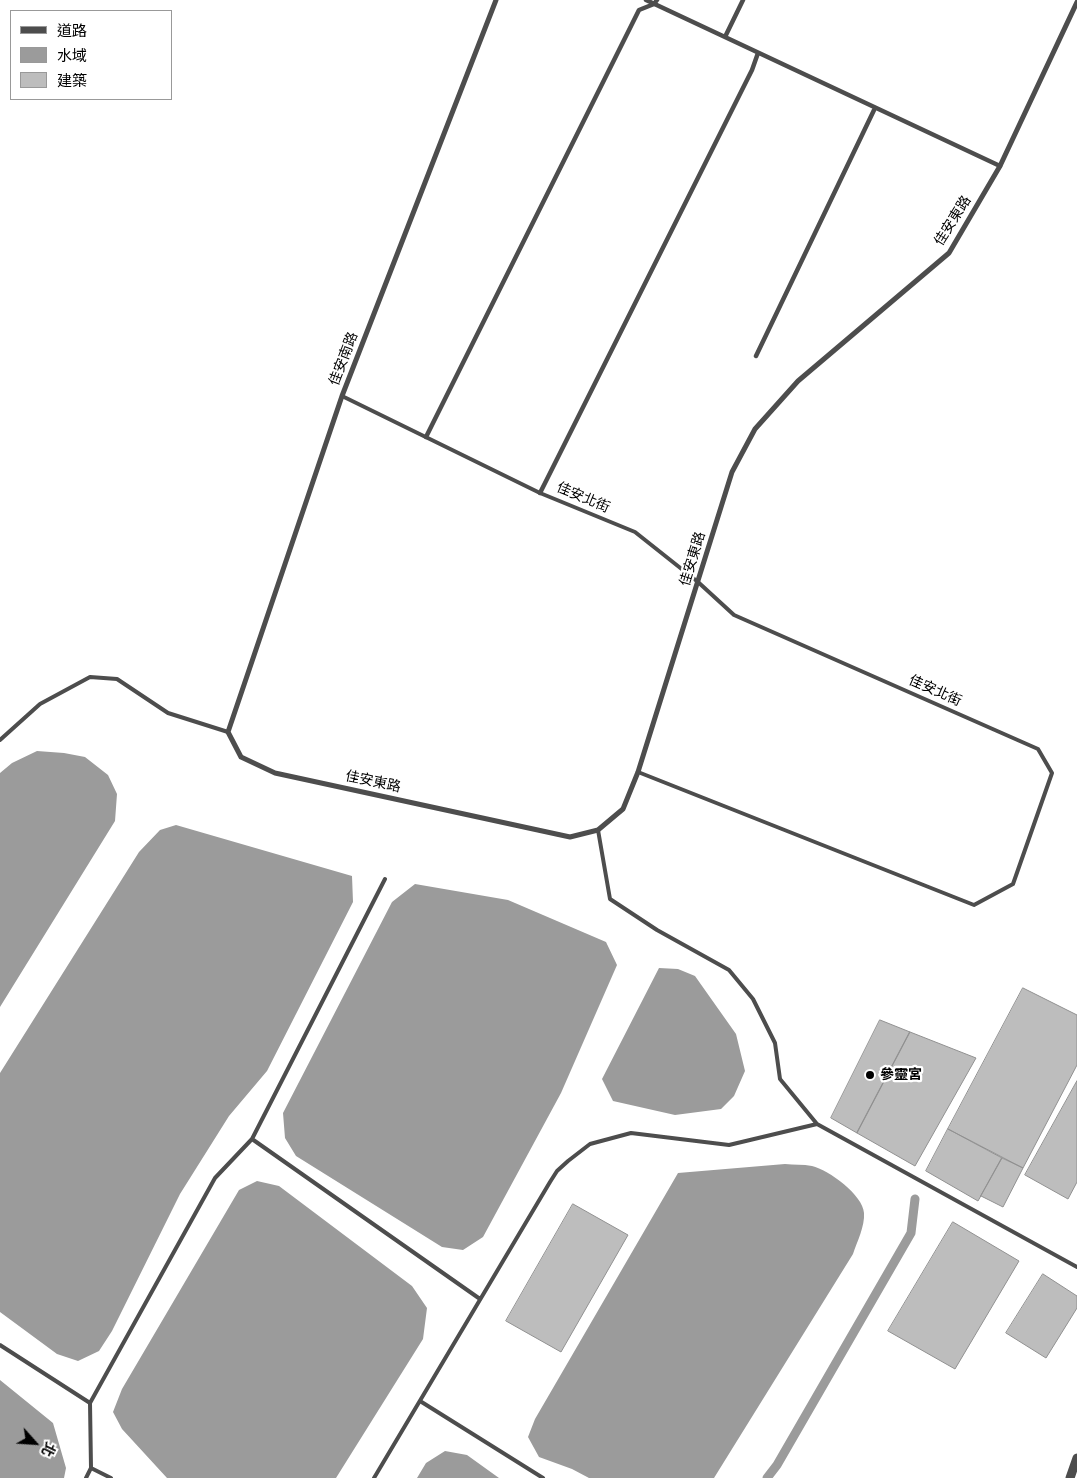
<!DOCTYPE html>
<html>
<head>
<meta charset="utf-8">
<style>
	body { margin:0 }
	#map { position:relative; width:1077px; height:1478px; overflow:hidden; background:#fff; font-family:Arial,"Noto Sans TC",sans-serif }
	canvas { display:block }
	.legend { position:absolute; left:10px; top:10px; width:162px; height:90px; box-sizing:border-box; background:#fff; border:1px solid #999; margin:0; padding:6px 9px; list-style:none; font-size:15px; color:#000 }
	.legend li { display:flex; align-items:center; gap:10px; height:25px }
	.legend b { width:25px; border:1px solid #999 }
	.north { position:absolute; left:10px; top:1418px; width:50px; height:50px; -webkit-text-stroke:4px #fff; paint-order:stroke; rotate:116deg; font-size:14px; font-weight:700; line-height:20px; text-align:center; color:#000 }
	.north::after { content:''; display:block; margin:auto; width:18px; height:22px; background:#000; clip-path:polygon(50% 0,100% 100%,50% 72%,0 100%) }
</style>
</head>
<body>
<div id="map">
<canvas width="1077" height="1478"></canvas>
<ul class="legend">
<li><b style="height:6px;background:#4d4d4d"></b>道路</li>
<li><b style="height:14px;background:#9b9b9b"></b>水域</li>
<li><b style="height:14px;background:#bdbdbd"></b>建築</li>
</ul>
<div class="north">北</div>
</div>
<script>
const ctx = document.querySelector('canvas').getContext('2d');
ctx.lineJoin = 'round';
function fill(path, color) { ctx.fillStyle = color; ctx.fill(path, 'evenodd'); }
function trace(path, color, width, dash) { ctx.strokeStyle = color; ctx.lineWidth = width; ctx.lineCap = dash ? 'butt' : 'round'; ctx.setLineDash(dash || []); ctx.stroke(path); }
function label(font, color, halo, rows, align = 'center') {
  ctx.font = font + ' Arial,"Noto Sans TC",sans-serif'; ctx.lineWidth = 4.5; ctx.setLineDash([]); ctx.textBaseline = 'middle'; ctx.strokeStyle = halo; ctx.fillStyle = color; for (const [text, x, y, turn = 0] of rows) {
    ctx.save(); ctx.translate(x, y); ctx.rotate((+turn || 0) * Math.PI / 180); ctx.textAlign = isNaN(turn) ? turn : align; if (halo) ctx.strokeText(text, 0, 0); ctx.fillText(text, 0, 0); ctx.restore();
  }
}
const water = new Path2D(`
	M 37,751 L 64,753 L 85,757 L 108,775 L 117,794 L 115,821 L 0,1007 L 0,773 L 12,763 Z
	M 176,825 L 352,876 L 353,902 L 267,1071 L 229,1116 L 180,1194 L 112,1331 L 99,1351 L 78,1361 L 57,1354 L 0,1312 L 0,1073 L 139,852 L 160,830 Z
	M 415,884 L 508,900 L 606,942 L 617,965 L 561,1093 L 483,1237 L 463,1250 L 442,1247 L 296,1156 L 285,1138 L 283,1113 L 392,902 Z
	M 659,968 L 678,969 L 695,976 L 736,1034 L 745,1071 L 734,1096 L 721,1109 L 675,1115 L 613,1101 L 602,1079 Z
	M 785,1164 C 794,1165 803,1164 812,1166 C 829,1170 863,1195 864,1213 C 865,1226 857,1242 853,1254 L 714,1478 L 589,1478 L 572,1469 L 539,1457 L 528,1437 L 535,1419 L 678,1173 Z
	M 257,1181 L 279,1186 L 412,1286 L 427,1308 L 423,1339 L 336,1478 L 167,1478 L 122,1429 L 113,1412 L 122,1389 L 239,1190 Z
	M 0,1380 L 53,1423 L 66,1468 L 64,1478 L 0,1478 Z
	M 445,1451 L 467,1455 L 499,1478 L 417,1478 L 426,1463 Z`);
const stream = new Path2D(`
	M 767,1478 L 777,1465 L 911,1233 L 915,1199`);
const building = new Path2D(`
	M 1023,988 L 1077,1015 L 1077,1065 L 1023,1168 L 948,1129 Z
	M 880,1020 L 910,1032 L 857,1133 L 831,1118 Z
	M 910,1032 L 976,1058 L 915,1166 L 857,1133 Z
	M 1077,1081 L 1077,1182 L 1068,1199 L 1025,1175 Z
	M 948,1129 L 1002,1158 L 978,1201 L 926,1171 Z
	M 1002,1158 L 1023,1168 L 1003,1207 L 981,1196 Z
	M 573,1204 L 628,1235 L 561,1352 L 506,1321 Z
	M 953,1222 L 1019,1261 L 955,1369 L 888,1331 Z
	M 1043,1274 L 1077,1296 L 1077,1308 L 1046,1358 L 1006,1333 Z`);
const service = new Path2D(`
	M 342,396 L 540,493 L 635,532 L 698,582 L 734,615 L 1038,749 L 1052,773 L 1013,884 L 974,905 L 638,772
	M 0,740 L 40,704 L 90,677 L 117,679 L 168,713 L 228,732
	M 598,830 L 610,899 L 657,930 L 729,970 L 753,999 L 775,1043 L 780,1079 L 817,1124 L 1077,1267
	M 252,1139 L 480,1299
	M 0,1345 L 90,1403
	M 420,1401 L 543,1478
	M 91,1468 L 111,1478
	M 86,1478 L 91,1468 L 90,1403 L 215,1178 L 252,1139 L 385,879
	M 374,1478 L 550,1182 L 557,1171 L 568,1161 L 590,1144 L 631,1133 L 729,1145 L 817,1124`);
const pedestrian = new Path2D(`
	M 646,0 L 1000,166
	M 725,37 L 743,0
	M 756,356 L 875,108
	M 426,437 L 639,10 L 654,4 L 657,0
	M 540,493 L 752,70 L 758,53`);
const minor = new Path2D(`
	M 496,0 L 342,396 L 228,732 L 241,757 L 275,773 L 570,837 L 598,830 L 623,809 L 638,772 L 732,472 L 755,429 L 798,381 L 949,253 L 1000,166 L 1077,2`);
const tertiary = new Path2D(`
	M 1070,1478 L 1077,1458`);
const markers = [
	[870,1075,5,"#000"]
];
const streetNames = [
	["佳安東路",953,221,-58],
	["佳安南路",344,359,-69],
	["佳安北街",583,498,23],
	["佳安東路",693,559,-73],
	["佳安北街",935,691,24],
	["佳安東路",373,782,12]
];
const poiNames = [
	["參靈宮",880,1075]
];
fill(water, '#9b9b9b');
trace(stream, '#9b9b9b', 9);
fill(building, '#bdbdbd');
trace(building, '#919191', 1);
trace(service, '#4d4d4d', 4);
trace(pedestrian, '#4d4d4d', 4.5);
trace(minor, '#4d4d4d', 5);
trace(tertiary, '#4d4d4d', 9);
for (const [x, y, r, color] of markers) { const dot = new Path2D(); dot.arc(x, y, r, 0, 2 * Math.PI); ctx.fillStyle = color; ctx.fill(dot); trace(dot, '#fff', 2); }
label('14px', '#000', '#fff', streetNames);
label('bold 14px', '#000', '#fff', poiNames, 'left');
</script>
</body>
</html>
